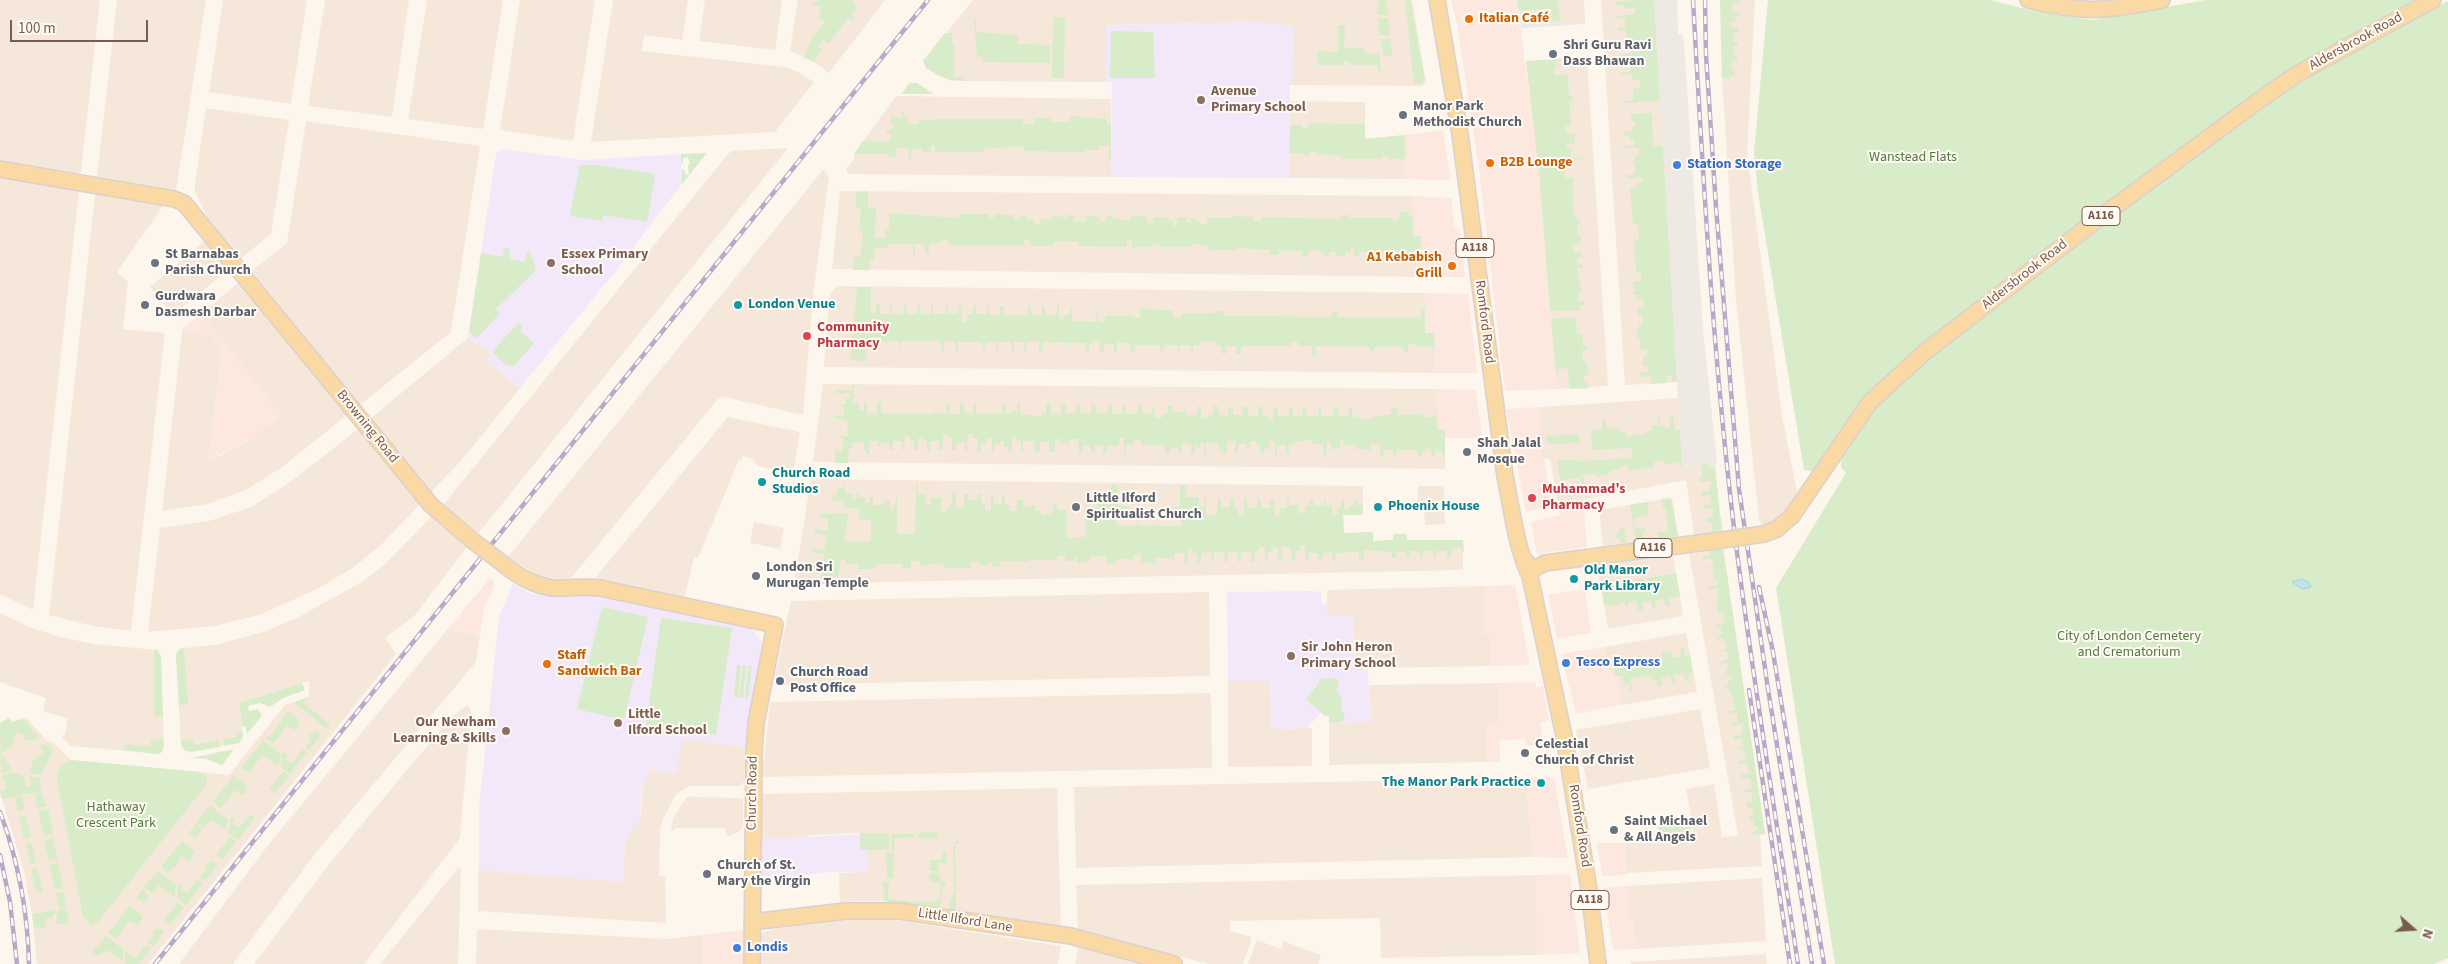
<!DOCTYPE html>
<html>
<head>
<meta charset="utf-8">
<style>
	body { margin:0 }
	#map { position:relative; width:2448px; height:964px; overflow:hidden; background:#fdf6ec; font-family:"Source Sans 3",sans-serif }
	canvas { display:block }
	.north { position:absolute; left:2388px; top:904px; width:50px; height:50px; -webkit-text-stroke:4px #fffaf3; paint-order:stroke; rotate:109deg; font-size:14px; font-weight:700; line-height:20px; text-align:center; color:#7a5c4d }
	.north::after { content:''; display:block; margin:auto; width:18px; height:22px; background:#7a5c4d; clip-path:polygon(50% 0,100% 100%,50% 72%,0 100%) }
	.scale { position:absolute; left:10px; top:20px; width:138px; height:22px; box-sizing:border-box; border:2px solid #7a5c4d; border-top:0; padding-left:6px; font-size:15px; line-height:18px; white-space:nowrap; color:#7a5c4d; -webkit-text-stroke:4px #fffaf3; paint-order:stroke }
</style>
</head>
<body>
<div id="map">
<canvas width="2448" height="964"></canvas>
<div class="north">N</div>
<div class="scale">100 m</div>
</div>
<script>
const ctx = document.querySelector('canvas').getContext('2d');
ctx.lineJoin = 'round';
function fill(path, color) { ctx.fillStyle = color; ctx.fill(path, 'evenodd'); }
function trace(path, color, width, dash) { ctx.strokeStyle = color; ctx.lineWidth = width; ctx.lineCap = dash ? 'butt' : 'round'; ctx.setLineDash(dash || []); ctx.stroke(path); }
function label(font, color, halo, rows, align = 'center') {
  ctx.font = font + ' "Source Sans 3",sans-serif'; ctx.lineWidth = 4; ctx.setLineDash([]); ctx.textBaseline = 'middle'; ctx.strokeStyle = halo; ctx.fillStyle = color; for (const [text, x, y, turn = 0] of rows) {
    ctx.save(); ctx.translate(x, y); ctx.rotate((+turn || 0) * Math.PI / 180); ctx.textAlign = isNaN(turn) ? turn : align; if (halo) ctx.strokeText(text, 0, 0); ctx.fillText(text, 0, 0); ctx.restore();
  }
}
const residential = new Path2D(`
	M 0,0 L 100,0 L 81,172 L 79,174 L 0,161 Z
	M 117,0 L 206,0 L 176,191 L 97,177 Z
	M 223,0 L 307,0 L 291,104 L 209,92 Z
	M 325,0 L 409,0 L 392,117 L 308,106 Z
	M 427,0 L 503,0 L 483,129 L 408,119 Z
	M 520,0 L 595,0 L 573,141 L 500,130 Z
	M 613,0 L 688,0 L 682,40 L 644,35 L 642,51 L 785,67 L 800,73 L 814,82 L 775,132 L 591,142 Z
	M 705,0 L 782,0 L 775,50 L 699,41 Z
	M 798,0 L 885,0 L 829,73 L 814,62 L 790,51 Z
	M 973,0 L 1412,0 L 1426,84 L 1422,86 L 1290,85 L 1290,82 L 1293,82 L 1261,22 L 1106,25 L 1106,82 L 968,81 L 949,80 L 936,75 L 926,68 L 923,61 Z
	M 1517,0 L 1584,0 L 1585,21 L 1555,22 L 1551,10 L 1519,11 Z
	M 1601,0 L 1654,0 L 1677,382 L 1625,385 Z
	M 1720,0 L 1755,0 L 1747,154 L 1782,415 L 1797,491 L 1793,506 L 1774,522 L 1764,528 L 1759,520 L 1736,300 L 1722,77 Z
	M 1587,57 L 1608,386 L 1557,389 L 1542,211 L 1526,61 Z
	M 896,96 L 1111,99 L 1111,177 L 848,174 L 846,170 L 854,159 L 854,154 Z
	M 1290,101 L 1365,102 L 1365,139 L 1405,135 L 1405,179 L 1289,178 Z
	M 206,108 L 289,120 L 271,234 L 240,259 L 205,213 L 195,191 L 195,184 Z
	M 306,121 L 480,146 L 451,332 L 360,405 L 252,271 L 287,243 Z
	M 788,148 L 478,534 L 443,505 L 728,154 L 732,151 Z
	M 823,170 L 829,177 L 813,295 L 803,415 L 724,397 L 718,399 L 572,577 L 562,579 L 540,576 L 514,562 L 508,557 Z
	M 0,178 L 79,191 L 33,610 L 0,594 Z
	M 840,191 L 1413,196 L 1413,236 L 1421,236 L 1421,277 L 832,269 Z
	M 95,194 L 163,206 L 117,272 L 128,282 L 123,329 L 165,333 L 131,631 L 93,626 L 49,615 Z
	M 204,241 L 228,270 L 173,315 L 150,287 Z
	M 238,283 L 347,415 L 281,468 L 246,490 L 207,504 L 162,511 L 182,332 L 211,335 L 222,349 L 209,459 L 220,456 L 251,439 L 281,415 L 201,314 Z
	M 837,286 L 1425,293 L 1425,333 L 1435,333 L 1434,373 L 824,367 L 830,294 Z
	M 468,338 L 492,354 L 487,362 L 520,388 L 460,462 L 431,492 L 371,418 Z
	M 823,384 L 1437,389 L 1437,429 L 1445,430 L 1445,469 L 813,462 Z
	M 1678,398 L 1682,466 L 1708,463 L 1722,524 L 1722,532 L 1694,535 L 1686,480 L 1558,504 L 1550,459 L 1541,458 L 1541,407 Z
	M 728,417 L 800,432 L 793,474 L 757,466 L 757,464 L 753,463 L 754,459 L 743,456 L 742,460 L 739,460 L 698,558 L 694,557 L 685,597 L 595,578 Z
	M 358,429 L 420,504 L 380,546 L 354,567 L 319,588 L 262,614 L 215,626 L 148,632 L 160,528 L 209,521 L 251,507 L 289,483 Z
	M 811,479 L 1363,486 L 1363,515 L 1343,515 L 1344,533 L 1373,532 L 1373,541 L 1393,540 L 1393,534 L 1407,534 L 1407,540 L 1463,540 L 1463,570 L 794,584 Z
	M 1418,486 L 1444,486 L 1445,524 L 1425,525 L 1424,511 L 1417,510 Z
	M 1670,498 L 1672,500 L 1678,536 L 1676,537 L 1603,546 L 1599,510 Z
	M 431,517 L 467,547 L 415,615 L 385,638 L 396,654 L 148,964 L 37,964 L 32,914 L 24,871 L 0,793 L 0,723 L 9,718 L 12,722 L 26,717 L 47,741 L 51,741 L 71,760 L 229,775 L 285,705 L 309,697 L 309,681 L 239,703 L 243,738 L 239,743 L 185,751 L 181,746 L 176,653 L 184,648 L 220,644 L 266,631 L 297,618 L 362,582 L 383,566 Z
	M 754,522 L 784,528 L 780,549 L 750,543 Z
	M 1723,547 L 1765,834 L 1760,835 L 1762,866 L 1626,873 L 1624,843 L 1695,839 L 1686,789 L 1714,784 L 1722,837 L 1738,836 L 1689,553 Z
	M 1673,555 L 1683,616 L 1608,629 L 1598,566 Z
	M 1485,586 L 1486,626 L 1483,635 L 1490,635 L 1491,666 L 1377,668 L 1355,671 L 1353,616 L 1327,616 L 1327,590 Z
	M 1209,592 L 1210,676 L 773,685 L 791,601 Z
	M 0,613 L 32,628 L 60,637 L 94,644 L 158,650 L 161,658 L 164,747 L 162,752 L 158,754 L 71,746 L 61,737 L 65,734 L 68,719 L 43,711 L 46,698 L 0,682 Z
	M 447,630 L 480,635 L 476,662 L 315,854 L 233,964 L 179,964 L 272,840 Z
	M 1686,633 L 1697,692 L 1621,705 L 1616,676 L 1608,677 L 1605,647 Z
	M 1270,680 L 1271,729 L 1312,728 L 1312,766 L 1228,767 L 1228,681 Z
	M 1498,683 L 1499,723 L 1486,723 L 1486,762 L 1329,765 L 1329,723 L 1371,721 L 1369,685 Z
	M 1211,693 L 1212,768 L 762,777 L 770,702 Z
	M 467,705 L 471,711 L 460,838 L 364,964 L 254,964 L 330,863 L 392,788 L 451,718 Z
	M 1700,709 L 1710,768 L 1588,789 L 1576,730 Z
	M 683,739 L 746,747 L 744,782 L 740,786 L 690,786 L 676,794 L 663,819 L 660,832 L 659,876 L 665,876 L 666,923 L 478,911 L 478,870 L 623,882 L 625,843 L 633,826 L 640,822 L 643,783 L 650,770 Z
	M 1525,778 L 1533,857 L 1076,868 L 1074,787 Z
	M 1057,788 L 1061,927 L 884,901 L 840,902 L 839,873 L 868,872 L 860,833 L 808,835 L 808,838 L 761,839 L 762,794 Z
	M 690,795 L 690,797 L 743,798 L 743,824 L 741,830 L 728,837 L 724,828 L 676,828 L 671,832 L 673,818 L 685,799 Z
	M 458,868 L 461,868 L 458,964 L 380,964 Z
	M 1536,875 L 1538,955 L 1381,958 L 1380,918 L 1230,921 L 1230,931 L 1252,937 L 1243,964 L 1209,964 L 1078,930 L 1076,885 Z
	M 1762,878 L 1766,941 L 1635,949 L 1633,918 L 1628,918 L 1627,886 Z
	M 856,918 L 888,919 L 1061,946 L 1058,964 L 761,964 L 761,932 L 803,924 Z
	M 477,929 L 666,939 L 702,935 L 702,964 L 476,964 Z
	M 1257,940 L 1281,949 L 1283,941 L 1321,955 L 1318,964 L 1248,964 Z
	M 1078,947 L 1118,956 L 1141,964 L 1075,964 Z
	M 1766,954 L 1767,964 L 1631,964 L 1630,962 Z`);
const commercial = new Path2D(`
	M 1451,0 L 1517,0 L 1538,164 L 1557,389 L 1505,391 L 1479,169 L 1457,24 Z
	M 1443,130 L 1451,180 L 1405,179 L 1405,135 Z
	M 1413,196 L 1451,198 L 1455,229 L 1459,228 L 1465,277 L 1421,277 L 1421,236 L 1413,236 Z
	M 1425,293 L 1468,294 L 1477,373 L 1434,373 L 1435,334 L 1425,333 Z
	M 201,314 L 281,415 L 251,439 L 209,460 L 222,349 L 211,335 L 182,332 L 182,329 Z
	M 1437,389 L 1476,390 L 1482,438 L 1445,438 L 1445,430 L 1437,430 Z
	M 1541,407 L 1541,458 L 1544,458 L 1552,506 L 1526,512 L 1506,409 Z
	M 1583,497 L 1587,547 L 1537,554 L 1531,522 L 1560,515 L 1558,504 Z
	M 490,578 L 494,581 L 494,587 L 484,609 L 480,635 L 447,630 Z
	M 1515,585 L 1530,665 L 1491,666 L 1490,635 L 1483,635 L 1483,627 L 1486,626 L 1485,586 Z
	M 1585,589 L 1591,633 L 1557,639 L 1548,595 Z
	M 1605,647 L 1608,676 L 1616,675 L 1621,705 L 1576,714 L 1561,654 Z
	M 1535,682 L 1536,687 L 1543,686 L 1549,720 L 1540,722 L 1544,746 L 1526,745 L 1525,739 L 1500,740 L 1500,762 L 1486,762 L 1486,723 L 1499,722 L 1498,683 Z
	M 1525,778 L 1554,778 L 1568,858 L 1533,857 Z
	M 1597,843 L 1624,843 L 1626,875 L 1602,876 Z
	M 1570,874 L 1580,953 L 1538,955 L 1536,875 Z
	M 1627,886 L 1628,917 L 1633,917 L 1635,949 L 1613,950 L 1603,888 Z
	M 744,930 L 744,964 L 702,964 L 702,935 Z`);
const industrial = new Path2D(`
	M 1654,0 L 1677,0 L 1678,34 L 1682,34 L 1684,43 L 1703,329 L 1717,462 L 1715,467 L 1709,468 L 1707,463 L 1682,466 Z
	M 1551,9 L 1555,22 L 1585,21 L 1585,24 L 1521,28 L 1519,11 Z`);
const education = new Path2D(`
	M 1261,22 L 1294,26 L 1293,82 L 1290,82 L 1289,178 L 1111,177 L 1112,82 L 1106,82 L 1106,25 Z
	M 502,149 L 582,160 L 681,154 L 682,184 L 614,273 L 520,388 L 486,362 L 492,354 L 468,338 L 496,154 Z
	M 513,583 L 529,593 L 541,596 L 591,594 L 752,629 L 762,643 L 746,747 L 683,739 L 676,773 L 650,770 L 641,790 L 640,822 L 633,826 L 625,843 L 623,882 L 479,870 L 479,808 L 499,617 Z
	M 1314,591 L 1322,593 L 1322,604 L 1327,605 L 1327,616 L 1353,616 L 1355,670 L 1368,671 L 1371,722 L 1329,723 L 1329,716 L 1321,713 L 1307,728 L 1271,729 L 1270,681 L 1228,681 L 1227,592 Z
	M 889,833 L 889,850 L 867,850 L 868,872 L 830,872 L 761,880 L 761,839 Z`);
const green = new Path2D(`
	M 817,0 L 854,0 L 852,3 L 858,6 L 851,15 L 855,18 L 853,21 L 848,18 L 828,44 L 823,40 L 818,46 L 822,49 L 814,62 L 804,58 L 810,41 L 825,22 L 818,18 L 821,7 L 811,5 L 811,3 L 816,4 Z
	M 1378,0 L 1386,0 L 1388,15 L 1377,15 Z
	M 1405,0 L 1410,0 L 1411,4 L 1425,79 L 1420,84 L 1414,84 Z
	M 1517,0 L 1557,0 L 1561,22 L 1552,20 L 1551,9 L 1519,11 Z
	M 1635,0 L 1654,0 L 1660,101 L 1623,103 L 1623,101 L 1633,100 L 1633,88 L 1640,88 L 1640,80 L 1632,80 L 1632,74 L 1621,75 L 1621,73 L 1630,72 L 1630,60 L 1620,60 L 1619,55 L 1631,54 L 1631,49 L 1627,49 L 1626,44 L 1618,45 L 1618,41 L 1627,41 L 1626,31 L 1618,31 L 1618,28 L 1625,28 L 1625,18 L 1617,18 L 1617,16 L 1635,14 L 1635,8 L 1624,9 L 1624,5 L 1616,5 L 1616,2 Z
	M 1720,0 L 1739,0 L 1740,3 L 1732,3 L 1732,12 L 1739,13 L 1739,17 L 1735,17 L 1735,22 L 1730,22 L 1730,26 L 1739,29 L 1738,33 L 1734,33 L 1733,41 L 1738,44 L 1738,46 L 1733,46 L 1733,55 L 1737,56 L 1737,61 L 1732,61 L 1732,70 L 1735,71 L 1734,76 L 1731,75 L 1730,79 L 1722,77 Z
	M 1768,0 L 1990,0 L 2029,10 L 2092,20 L 2206,0 L 2428,0 L 2304,65 L 1925,346 L 1817,472 L 1804,470 L 1758,193 L 1754,152 Z
	M 2448,1 L 2448,958 L 2434,964 L 1835,964 L 1776,588 L 1846,473 L 1841,468 C 1841,433 1892,388 1917,365 L 2246,116 L 2358,47 Z
	M 1053,17 L 1065,17 L 1064,78 L 1052,78 Z
	M 1378,18 L 1388,18 L 1390,36 L 1379,35 Z
	M 974,19 L 976,19 L 976,32 L 1018,35 L 1018,44 L 1050,45 L 1050,63 L 983,62 L 983,57 L 977,56 Z
	M 1338,25 L 1345,25 L 1344,48 L 1364,48 L 1364,53 L 1379,53 L 1381,73 L 1379,73 L 1377,65 L 1351,65 L 1350,61 L 1344,61 L 1344,65 L 1317,65 L 1318,51 L 1338,52 Z
	M 1111,31 L 1153,32 L 1155,78 L 1110,78 Z
	M 945,33 L 952,33 L 952,44 L 954,44 L 954,77 L 965,77 L 965,81 L 949,80 L 926,68 L 923,61 Z
	M 1380,39 L 1390,39 L 1393,56 L 1384,56 Z
	M 1565,59 L 1556,61 L 1556,69 L 1554,69 L 1554,75 L 1568,74 L 1569,96 L 1572,96 L 1573,100 L 1569,101 L 1571,125 L 1565,126 L 1566,133 L 1575,133 L 1575,144 L 1566,144 L 1567,149 L 1571,149 L 1571,157 L 1587,159 L 1564,160 L 1565,178 L 1573,178 L 1573,210 L 1576,219 L 1580,219 L 1580,224 L 1577,225 L 1577,235 L 1581,235 L 1581,243 L 1572,244 L 1574,252 L 1581,252 L 1582,257 L 1577,258 L 1577,265 L 1582,265 L 1582,268 L 1577,268 L 1581,293 L 1578,293 L 1578,301 L 1584,301 L 1584,305 L 1580,305 L 1581,310 L 1550,311 L 1539,170 L 1526,61 Z
	M 909,83 L 917,83 L 934,94 L 902,94 Z
	M 901,110 L 903,111 L 904,117 L 907,117 L 908,124 L 919,124 L 919,119 L 932,121 L 932,119 L 1023,119 L 1023,124 L 1034,124 L 1034,118 L 1051,118 L 1051,122 L 1070,122 L 1070,116 L 1107,119 L 1107,123 L 1111,123 L 1111,160 L 1109,160 L 1109,146 L 1099,146 L 1099,150 L 1085,150 L 1084,152 L 1024,151 L 1024,147 L 1006,147 L 1006,149 L 985,147 L 984,152 L 935,152 L 935,146 L 931,146 L 931,152 L 922,152 L 922,149 L 912,149 L 911,159 L 909,159 L 909,148 L 897,148 L 896,157 L 889,157 L 889,154 L 854,154 L 863,141 L 890,141 L 891,134 L 886,134 L 886,131 L 890,131 L 890,128 L 893,128 L 893,124 L 891,123 L 891,116 L 901,118 Z
	M 1652,113 L 1653,146 L 1663,146 L 1677,382 L 1672,382 L 1671,376 L 1667,376 L 1667,383 L 1651,384 L 1651,376 L 1640,377 L 1639,372 L 1648,371 L 1647,366 L 1643,366 L 1643,357 L 1647,357 L 1647,349 L 1640,349 L 1640,338 L 1637,338 L 1636,330 L 1639,329 L 1639,324 L 1643,323 L 1642,315 L 1638,315 L 1638,307 L 1644,307 L 1643,299 L 1637,299 L 1637,295 L 1633,295 L 1633,291 L 1637,290 L 1633,288 L 1633,282 L 1641,281 L 1641,273 L 1636,273 L 1634,240 L 1639,240 L 1638,224 L 1633,224 L 1630,190 L 1628,189 L 1636,188 L 1636,183 L 1642,182 L 1642,178 L 1627,178 L 1626,175 L 1635,174 L 1635,162 L 1630,161 L 1635,160 L 1635,155 L 1639,155 L 1639,148 L 1625,148 L 1625,145 L 1634,145 L 1634,140 L 1630,140 L 1630,135 L 1625,136 L 1624,131 L 1632,131 L 1632,127 L 1635,127 L 1635,121 L 1630,121 L 1632,114 Z
	M 1309,123 L 1365,124 L 1365,139 L 1405,135 L 1405,159 L 1389,159 L 1389,156 L 1382,156 L 1382,159 L 1341,159 L 1341,156 L 1318,154 L 1317,152 L 1310,152 L 1309,156 L 1303,156 L 1303,153 L 1289,153 L 1290,125 L 1302,125 L 1302,128 L 1308,128 Z
	M 707,153 L 682,184 L 682,169 L 684,169 L 685,174 L 689,175 L 688,165 L 690,164 L 688,157 L 683,158 L 683,163 L 681,163 L 681,154 Z
	M 580,165 L 597,165 L 655,174 L 647,222 L 603,215 L 602,221 L 570,216 Z
	M 868,191 L 868,207 L 876,207 L 875,238 L 885,238 L 885,230 L 889,230 L 889,213 L 959,218 L 959,214 L 988,214 L 989,218 L 994,218 L 995,214 L 1014,215 L 1014,219 L 1021,219 L 1021,215 L 1027,215 L 1027,220 L 1034,220 L 1034,225 L 1040,224 L 1040,219 L 1051,219 L 1052,215 L 1067,218 L 1067,215 L 1074,215 L 1074,222 L 1086,222 L 1087,216 L 1100,217 L 1100,221 L 1106,222 L 1106,216 L 1113,216 L 1113,219 L 1131,220 L 1131,216 L 1146,216 L 1147,223 L 1153,223 L 1153,217 L 1169,217 L 1169,221 L 1173,221 L 1173,226 L 1176,226 L 1177,217 L 1187,217 L 1187,222 L 1191,222 L 1191,218 L 1196,218 L 1196,221 L 1200,221 L 1201,224 L 1207,224 L 1207,218 L 1233,218 L 1234,216 L 1253,217 L 1253,221 L 1261,221 L 1261,217 L 1341,219 L 1341,215 L 1349,215 L 1349,218 L 1393,218 L 1393,221 L 1397,221 L 1401,212 L 1409,212 L 1409,216 L 1413,216 L 1413,236 L 1421,236 L 1421,253 L 1416,253 L 1416,259 L 1413,259 L 1413,253 L 1359,252 L 1359,256 L 1354,256 L 1354,247 L 1351,247 L 1351,252 L 1346,252 L 1346,256 L 1336,256 L 1336,252 L 1329,252 L 1329,256 L 1324,256 L 1324,252 L 1309,249 L 1308,257 L 1302,257 L 1302,251 L 1279,251 L 1279,255 L 1270,255 L 1270,250 L 1236,248 L 1236,250 L 1209,250 L 1209,247 L 1201,246 L 1201,244 L 1192,244 L 1192,247 L 1159,247 L 1159,245 L 1151,244 L 1151,247 L 1132,247 L 1132,240 L 1127,240 L 1127,247 L 1078,246 L 1078,242 L 1054,241 L 1053,246 L 1030,246 L 1030,240 L 1024,240 L 1023,246 L 948,245 L 947,240 L 941,240 L 941,242 L 929,244 L 929,254 L 925,254 L 924,244 L 915,244 L 915,254 L 913,254 L 913,244 L 888,244 L 888,248 L 875,248 L 874,259 L 870,260 L 870,270 L 853,270 L 854,257 L 860,257 L 863,231 L 859,231 L 861,208 L 856,207 L 856,192 Z
	M 504,248 L 510,249 L 509,259 L 525,262 L 527,251 L 530,252 L 536,270 L 496,309 L 500,313 L 477,338 L 469,332 L 481,253 L 503,257 Z
	M 847,287 L 871,287 L 871,313 L 876,313 L 876,304 L 880,304 L 880,314 L 890,314 L 890,304 L 892,304 L 892,314 L 903,314 L 904,305 L 907,305 L 907,314 L 918,314 L 918,305 L 920,305 L 921,314 L 931,314 L 931,305 L 933,305 L 933,314 L 945,314 L 945,305 L 948,305 L 948,314 L 958,314 L 959,305 L 961,305 L 962,322 L 967,322 L 967,314 L 972,314 L 973,305 L 976,305 L 976,314 L 987,314 L 987,305 L 989,305 L 990,315 L 1000,315 L 1000,306 L 1004,306 L 1004,315 L 1028,315 L 1028,306 L 1031,306 L 1031,315 L 1041,315 L 1042,306 L 1045,306 L 1045,315 L 1057,315 L 1057,306 L 1059,306 L 1059,319 L 1064,319 L 1064,315 L 1069,315 L 1071,306 L 1073,321 L 1096,322 L 1097,307 L 1098,321 L 1105,322 L 1105,316 L 1133,316 L 1133,318 L 1140,318 L 1140,308 L 1173,311 L 1173,317 L 1181,317 L 1182,313 L 1215,313 L 1216,311 L 1224,311 L 1224,316 L 1332,317 L 1333,311 L 1337,311 L 1338,317 L 1421,317 L 1421,310 L 1425,310 L 1425,333 L 1435,333 L 1434,366 L 1433,347 L 1416,347 L 1416,344 L 1408,344 L 1408,353 L 1404,353 L 1403,347 L 1375,347 L 1374,351 L 1370,351 L 1370,347 L 1316,346 L 1316,355 L 1312,355 L 1312,346 L 1299,346 L 1298,342 L 1291,342 L 1291,346 L 1241,346 L 1241,354 L 1236,354 L 1236,346 L 1226,346 L 1226,354 L 1222,354 L 1221,346 L 1215,345 L 1215,342 L 1201,342 L 1201,345 L 1193,345 L 1193,354 L 1191,354 L 1190,345 L 1180,345 L 1180,353 L 1178,353 L 1178,345 L 1163,345 L 1163,353 L 1161,353 L 1160,345 L 1135,345 L 1135,353 L 1131,353 L 1130,343 L 1117,342 L 1117,353 L 1114,353 L 1114,344 L 1104,344 L 1104,352 L 1099,352 L 1100,340 L 1094,340 L 1094,343 L 1089,343 L 1089,352 L 1086,352 L 1086,343 L 1071,343 L 1071,352 L 1070,343 L 1056,342 L 1055,352 L 1055,343 L 1043,342 L 1043,352 L 1039,352 L 1039,342 L 1026,342 L 1026,352 L 1024,352 L 1024,342 L 1014,342 L 1014,352 L 1012,352 L 1011,342 L 999,342 L 997,352 L 996,342 L 986,342 L 984,352 L 982,342 L 958,342 L 958,351 L 955,351 L 955,342 L 944,341 L 944,351 L 941,351 L 940,341 L 901,341 L 899,351 L 899,341 L 887,341 L 885,351 L 885,341 L 875,341 L 875,351 L 871,351 L 871,340 L 866,340 L 866,361 L 850,360 L 857,289 Z
	M 1576,317 L 1577,334 L 1582,334 L 1583,346 L 1587,346 L 1587,350 L 1582,351 L 1583,363 L 1587,363 L 1588,375 L 1583,375 L 1585,383 L 1588,383 L 1589,388 L 1570,389 L 1567,368 L 1558,369 L 1558,374 L 1556,374 L 1551,319 Z
	M 518,323 L 523,327 L 520,331 L 534,343 L 514,366 L 506,365 L 492,352 Z
	M 852,384 L 854,384 L 853,403 L 859,403 L 859,410 L 864,410 L 864,403 L 867,403 L 867,413 L 877,413 L 877,402 L 881,402 L 881,413 L 932,414 L 935,412 L 946,414 L 947,403 L 949,403 L 949,414 L 960,414 L 960,403 L 964,403 L 963,413 L 973,413 L 973,404 L 976,404 L 976,413 L 1002,414 L 1002,405 L 1006,405 L 1006,414 L 1011,414 L 1012,412 L 1017,412 L 1017,404 L 1020,404 L 1020,413 L 1041,417 L 1041,413 L 1046,413 L 1046,404 L 1051,404 L 1051,413 L 1061,413 L 1061,404 L 1066,405 L 1066,413 L 1076,413 L 1077,405 L 1080,405 L 1081,413 L 1091,413 L 1091,405 L 1095,405 L 1097,413 L 1107,413 L 1108,405 L 1112,405 L 1112,414 L 1122,414 L 1123,405 L 1125,405 L 1125,414 L 1137,414 L 1138,405 L 1142,405 L 1143,414 L 1152,413 L 1153,407 L 1155,407 L 1155,418 L 1162,418 L 1163,413 L 1168,413 L 1168,406 L 1172,406 L 1173,413 L 1186,411 L 1186,415 L 1197,415 L 1198,406 L 1201,406 L 1201,418 L 1208,418 L 1208,415 L 1213,415 L 1213,406 L 1218,406 L 1219,415 L 1228,415 L 1228,407 L 1233,407 L 1233,415 L 1242,415 L 1243,406 L 1248,407 L 1248,416 L 1258,416 L 1258,407 L 1263,407 L 1263,416 L 1268,416 L 1269,420 L 1273,420 L 1273,408 L 1278,407 L 1278,416 L 1288,416 L 1289,407 L 1293,407 L 1293,416 L 1302,416 L 1303,407 L 1306,407 L 1307,416 L 1318,416 L 1319,407 L 1321,407 L 1321,416 L 1334,416 L 1334,407 L 1339,407 L 1339,416 L 1348,416 L 1349,408 L 1352,408 L 1352,416 L 1368,420 L 1372,417 L 1391,414 L 1391,408 L 1397,408 L 1397,415 L 1423,414 L 1423,417 L 1436,417 L 1437,406 L 1437,429 L 1445,430 L 1445,456 L 1442,456 L 1442,451 L 1435,451 L 1435,456 L 1432,456 L 1430,447 L 1422,451 L 1422,456 L 1418,456 L 1418,450 L 1397,450 L 1396,456 L 1394,456 L 1393,450 L 1384,450 L 1384,455 L 1380,455 L 1380,444 L 1371,444 L 1371,450 L 1356,449 L 1356,445 L 1344,445 L 1344,441 L 1340,441 L 1340,449 L 1331,449 L 1331,442 L 1327,442 L 1326,455 L 1323,455 L 1323,444 L 1312,444 L 1312,440 L 1294,442 L 1294,445 L 1289,445 L 1289,454 L 1286,454 L 1286,445 L 1277,446 L 1277,455 L 1275,455 L 1275,441 L 1269,441 L 1269,449 L 1264,449 L 1264,454 L 1261,454 L 1259,445 L 1256,444 L 1256,441 L 1250,441 L 1250,448 L 1247,448 L 1246,444 L 1239,444 L 1237,454 L 1235,454 L 1236,441 L 1227,441 L 1227,454 L 1223,454 L 1223,449 L 1218,449 L 1218,444 L 1206,442 L 1206,454 L 1204,454 L 1204,443 L 1200,443 L 1200,448 L 1196,448 L 1196,444 L 1194,444 L 1195,454 L 1191,453 L 1191,445 L 1182,443 L 1182,453 L 1179,453 L 1179,448 L 1170,448 L 1170,453 L 1165,453 L 1165,445 L 1141,445 L 1141,440 L 1134,439 L 1133,445 L 1126,445 L 1125,457 L 1124,457 L 1124,438 L 1119,438 L 1119,446 L 1107,446 L 1107,452 L 1103,452 L 1103,446 L 1095,446 L 1095,452 L 1092,452 L 1090,446 L 1083,445 L 1082,453 L 1079,453 L 1078,439 L 1069,439 L 1068,449 L 1068,443 L 1061,443 L 1061,439 L 1055,439 L 1055,452 L 1049,452 L 1049,442 L 1040,442 L 1040,452 L 1035,452 L 1035,441 L 1023,441 L 1023,452 L 1021,452 L 1021,441 L 1017,441 L 1016,437 L 1013,437 L 1011,451 L 1008,451 L 1008,447 L 1004,447 L 1004,442 L 1001,441 L 1000,444 L 994,445 L 994,451 L 992,451 L 992,438 L 986,438 L 986,443 L 981,443 L 981,451 L 977,451 L 978,438 L 973,438 L 973,434 L 968,434 L 967,451 L 965,451 L 965,442 L 957,442 L 956,450 L 952,450 L 952,438 L 947,438 L 947,435 L 943,435 L 943,450 L 939,450 L 939,441 L 930,441 L 930,451 L 927,451 L 927,441 L 923,441 L 922,438 L 918,438 L 918,450 L 914,450 L 914,441 L 910,441 L 910,436 L 905,436 L 904,450 L 902,450 L 902,441 L 893,441 L 893,450 L 889,450 L 889,443 L 881,443 L 881,446 L 878,446 L 878,441 L 870,441 L 869,454 L 866,454 L 866,450 L 864,450 L 864,443 L 852,442 L 852,448 L 849,448 L 848,463 L 835,463 L 835,451 L 842,451 L 844,438 L 839,438 L 839,436 L 848,436 L 847,420 L 834,418 L 834,416 L 844,415 L 844,406 L 834,404 L 846,404 L 846,398 L 850,398 L 850,393 L 835,393 L 835,390 L 852,391 Z
	M 1669,415 L 1673,415 L 1675,430 L 1680,430 L 1682,466 L 1679,467 L 1678,462 L 1665,465 L 1664,460 L 1654,462 L 1654,467 L 1629,471 L 1627,465 L 1609,472 L 1609,474 L 1597,477 L 1596,473 L 1583,475 L 1586,491 L 1583,492 L 1581,477 L 1560,481 L 1557,459 L 1580,461 L 1633,458 L 1632,448 L 1592,450 L 1591,430 L 1603,429 L 1602,419 L 1606,419 L 1607,429 L 1620,428 L 1620,432 L 1625,432 L 1626,436 L 1645,434 L 1645,431 L 1652,431 L 1652,426 L 1658,425 L 1658,416 L 1660,416 L 1660,425 L 1670,428 Z
	M 1579,434 L 1579,443 L 1552,444 L 1546,442 L 1546,436 Z
	M 1708,463 L 1709,468 L 1715,467 L 1722,532 L 1708,534 L 1712,532 L 1712,522 L 1707,522 L 1706,518 L 1713,517 L 1712,508 L 1704,509 L 1704,505 L 1712,503 L 1710,495 L 1702,496 L 1701,492 L 1709,491 L 1709,486 L 1712,485 L 1711,481 L 1700,482 L 1699,478 L 1703,477 L 1701,464 Z
	M 844,482 L 845,494 L 853,494 L 852,498 L 856,499 L 857,493 L 859,494 L 859,497 L 865,497 L 865,503 L 870,503 L 870,497 L 873,497 L 873,505 L 884,505 L 884,501 L 890,501 L 890,511 L 893,510 L 893,506 L 895,506 L 897,493 L 897,534 L 915,534 L 916,484 L 918,484 L 918,494 L 926,494 L 926,505 L 931,505 L 931,498 L 941,498 L 941,512 L 946,512 L 947,507 L 951,507 L 952,493 L 956,493 L 956,507 L 964,507 L 964,494 L 968,494 L 968,500 L 977,500 L 977,494 L 981,494 L 981,503 L 985,504 L 985,510 L 991,510 L 991,494 L 993,494 L 994,504 L 1002,504 L 1002,495 L 1005,495 L 1005,504 L 1010,505 L 1010,511 L 1016,511 L 1017,500 L 1023,500 L 1023,507 L 1035,505 L 1035,510 L 1041,511 L 1042,516 L 1052,513 L 1054,503 L 1057,503 L 1057,510 L 1067,510 L 1067,538 L 1085,537 L 1085,508 L 1097,507 L 1098,495 L 1100,496 L 1100,504 L 1109,502 L 1111,485 L 1118,486 L 1118,506 L 1129,506 L 1129,509 L 1121,509 L 1121,514 L 1116,514 L 1117,525 L 1137,525 L 1139,514 L 1139,525 L 1159,525 L 1159,514 L 1160,526 L 1181,526 L 1181,515 L 1177,514 L 1177,510 L 1169,510 L 1169,507 L 1180,507 L 1180,486 L 1186,486 L 1186,497 L 1199,497 L 1199,507 L 1204,507 L 1204,498 L 1206,498 L 1206,515 L 1217,515 L 1218,498 L 1221,498 L 1221,507 L 1230,507 L 1230,498 L 1234,498 L 1234,507 L 1238,507 L 1239,516 L 1244,516 L 1244,498 L 1247,498 L 1247,507 L 1257,508 L 1257,498 L 1261,499 L 1261,508 L 1270,508 L 1270,499 L 1274,499 L 1275,515 L 1279,515 L 1280,508 L 1287,508 L 1287,499 L 1289,499 L 1289,505 L 1297,505 L 1299,499 L 1299,513 L 1305,513 L 1305,506 L 1309,506 L 1310,500 L 1313,500 L 1314,506 L 1324,506 L 1324,500 L 1326,500 L 1326,506 L 1330,506 L 1332,500 L 1332,515 L 1336,516 L 1337,508 L 1341,507 L 1342,500 L 1344,500 L 1344,509 L 1349,509 L 1350,506 L 1354,505 L 1354,500 L 1358,500 L 1358,505 L 1363,505 L 1363,515 L 1343,515 L 1344,533 L 1373,532 L 1373,541 L 1393,540 L 1393,534 L 1407,534 L 1407,540 L 1463,540 L 1464,553 L 1460,547 L 1451,548 L 1451,557 L 1447,558 L 1447,551 L 1436,551 L 1436,558 L 1433,558 L 1433,551 L 1423,551 L 1423,558 L 1420,558 L 1419,551 L 1410,551 L 1410,558 L 1407,558 L 1406,551 L 1397,552 L 1396,558 L 1392,558 L 1392,552 L 1364,550 L 1364,559 L 1359,559 L 1359,552 L 1336,553 L 1336,560 L 1332,560 L 1332,553 L 1323,553 L 1322,560 L 1318,560 L 1318,553 L 1309,553 L 1309,560 L 1305,560 L 1305,546 L 1300,546 L 1300,551 L 1295,551 L 1296,561 L 1292,561 L 1291,547 L 1282,547 L 1282,561 L 1278,561 L 1278,547 L 1273,547 L 1273,551 L 1268,552 L 1268,561 L 1265,561 L 1265,547 L 1259,547 L 1259,551 L 1255,552 L 1255,562 L 1251,562 L 1251,552 L 1241,552 L 1240,562 L 1238,562 L 1238,552 L 1228,552 L 1228,562 L 1225,562 L 1224,552 L 1214,552 L 1213,563 L 1211,552 L 1201,553 L 1201,563 L 1197,563 L 1197,553 L 1192,553 L 1192,549 L 1187,549 L 1188,563 L 1185,563 L 1184,553 L 1174,553 L 1174,562 L 1172,558 L 1155,558 L 1155,563 L 1141,563 L 1141,555 L 1133,555 L 1133,559 L 1116,559 L 1115,563 L 1107,564 L 1106,556 L 1090,557 L 1090,561 L 1077,563 L 1077,558 L 1074,558 L 1074,561 L 1065,561 L 1065,556 L 1057,556 L 1057,560 L 1030,560 L 1030,562 L 1000,561 L 1000,567 L 992,567 L 992,562 L 988,562 L 988,565 L 979,565 L 979,561 L 971,562 L 971,568 L 944,568 L 944,563 L 920,566 L 920,561 L 911,561 L 911,568 L 902,568 L 902,564 L 876,564 L 876,569 L 858,569 L 858,564 L 845,564 L 845,559 L 841,559 L 838,577 L 834,577 L 834,584 L 806,584 L 807,580 L 820,581 L 822,570 L 809,568 L 810,564 L 823,566 L 824,554 L 812,552 L 812,548 L 825,550 L 826,535 L 815,533 L 815,529 L 827,531 L 829,519 L 819,517 L 820,514 L 848,513 L 844,541 L 871,541 L 871,520 L 859,519 L 859,509 L 844,508 L 844,501 L 832,501 L 833,495 L 837,494 L 837,488 L 843,488 Z
	M 1670,498 L 1672,500 L 1678,536 L 1658,539 L 1657,532 L 1668,531 L 1666,509 L 1663,509 L 1662,499 Z
	M 1648,502 L 1649,516 L 1634,518 L 1635,529 L 1646,528 L 1641,541 L 1636,542 L 1630,505 Z
	M 1624,527 L 1626,543 L 1621,544 L 1620,538 L 1616,538 L 1615,534 L 1619,533 L 1619,528 Z
	M 1723,547 L 1765,834 L 1752,835 L 1759,827 L 1754,827 L 1753,820 L 1750,820 L 1749,817 L 1753,816 L 1752,808 L 1747,808 L 1746,804 L 1752,802 L 1752,792 L 1743,792 L 1743,790 L 1752,788 L 1750,778 L 1742,779 L 1741,774 L 1749,773 L 1747,763 L 1739,764 L 1738,761 L 1746,759 L 1744,750 L 1737,749 L 1743,747 L 1742,738 L 1734,739 L 1734,736 L 1741,735 L 1743,724 L 1731,726 L 1731,724 L 1737,722 L 1737,712 L 1729,714 L 1728,711 L 1735,710 L 1730,689 L 1726,689 L 1725,686 L 1728,685 L 1728,681 L 1732,680 L 1731,675 L 1722,677 L 1727,674 L 1726,668 L 1728,667 L 1728,663 L 1721,664 L 1721,661 L 1729,659 L 1726,651 L 1719,652 L 1727,648 L 1723,638 L 1717,639 L 1717,636 L 1722,635 L 1720,626 L 1715,627 L 1715,625 L 1725,623 L 1723,613 L 1718,612 L 1716,598 L 1718,598 L 1718,588 L 1709,589 L 1708,587 L 1719,584 L 1718,580 L 1707,582 L 1715,579 L 1713,569 L 1705,568 L 1714,566 L 1711,558 L 1703,560 L 1703,556 L 1710,555 L 1709,550 Z
	M 1676,573 L 1680,596 L 1669,598 L 1670,606 L 1666,606 L 1664,599 L 1655,601 L 1656,608 L 1652,609 L 1651,601 L 1642,603 L 1643,610 L 1638,611 L 1636,600 L 1628,602 L 1628,605 L 1625,606 L 1625,602 L 1611,607 L 1611,604 L 1604,606 L 1601,585 L 1611,583 L 1611,580 L 1620,578 L 1621,583 L 1644,578 L 1644,581 L 1648,580 L 1648,578 Z
	M 602,607 L 648,617 L 624,720 L 577,709 Z
	M 661,618 L 732,628 L 716,735 L 646,725 Z
	M 184,648 L 188,704 L 179,705 L 176,656 L 179,649 Z
	M 1680,648 L 1684,648 L 1685,656 L 1690,655 L 1693,672 L 1688,673 L 1689,680 L 1685,681 L 1684,674 L 1674,675 L 1675,683 L 1672,683 L 1670,676 L 1661,678 L 1662,686 L 1658,686 L 1657,680 L 1652,681 L 1651,676 L 1644,677 L 1644,680 L 1643,676 L 1630,678 L 1632,690 L 1630,691 L 1629,684 L 1624,685 L 1623,676 L 1615,676 L 1613,659 L 1615,659 L 1617,668 L 1627,666 L 1627,658 L 1630,657 L 1631,666 L 1639,664 L 1638,656 L 1642,655 L 1644,663 L 1657,659 L 1659,663 L 1663,662 L 1661,653 L 1671,651 L 1672,658 L 1681,657 Z
	M 154,649 L 158,650 L 161,658 L 163,717 L 154,716 Z
	M 737,665 L 741,665 L 738,698 L 734,697 Z
	M 743,665 L 746,666 L 743,698 L 739,698 Z
	M 748,666 L 752,666 L 748,699 L 745,699 Z
	M 1334,678 L 1339,681 L 1337,691 L 1342,699 L 1341,708 L 1345,716 L 1342,722 L 1329,723 L 1329,716 L 1325,716 L 1306,699 L 1319,683 L 1319,679 Z
	M 302,683 L 305,690 L 283,698 L 270,707 L 260,703 L 248,706 L 249,711 L 258,709 L 262,716 L 247,734 L 245,726 L 242,727 L 239,703 Z
	M 309,697 L 304,703 L 330,725 L 327,729 L 295,703 L 297,701 Z
	M 288,711 L 298,719 L 299,724 L 295,730 L 286,725 L 282,734 L 273,743 L 265,738 L 271,735 Z
	M 9,718 L 12,722 L 23,719 L 39,737 L 33,741 L 24,740 L 25,735 L 16,732 L 12,745 L 1,754 L 10,766 L 10,770 L 1,774 L 0,723 Z
	M 316,731 L 321,735 L 309,750 L 305,747 L 311,739 L 308,736 Z
	M 243,732 L 243,738 L 239,743 L 224,746 L 223,740 L 236,737 L 236,733 Z
	M 151,739 L 164,740 L 162,752 L 158,754 L 124,750 L 125,744 L 150,746 Z
	M 193,739 L 194,745 L 219,740 L 220,747 L 190,752 L 183,749 L 181,740 Z
	M 263,740 L 281,754 L 278,768 L 278,765 L 262,755 L 249,773 L 241,768 Z
	M 38,744 L 50,745 L 53,751 L 41,775 L 29,773 L 33,760 L 44,752 Z
	M 234,749 L 222,765 L 206,759 L 191,758 Z
	M 303,749 L 307,752 L 290,774 L 281,767 L 283,752 L 288,755 L 285,759 L 292,763 Z
	M 71,760 L 201,772 L 207,777 L 206,785 L 97,923 L 91,926 L 83,917 L 57,778 L 61,766 Z
	M 11,772 L 24,776 L 26,787 L 32,786 L 29,776 L 40,778 L 41,791 L 2,799 L 0,791 L 7,789 L 2,776 Z
	M 283,772 L 289,776 L 274,794 L 269,789 Z
	M 234,775 L 246,784 L 247,789 L 243,795 L 233,790 L 229,799 L 220,808 L 213,802 Z
	M 41,792 L 47,806 L 37,808 L 35,794 Z
	M 22,796 L 25,810 L 18,811 L 15,797 Z
	M 210,805 L 228,820 L 226,830 L 212,820 L 203,827 L 197,822 Z
	M 48,809 L 53,834 L 44,836 L 38,811 Z
	M 250,814 L 255,818 L 238,840 L 228,833 L 231,818 L 235,819 L 233,824 L 239,828 Z
	M 26,816 L 31,837 L 24,839 L 19,817 Z
	M 1690,821 L 1692,835 L 1660,840 L 1658,826 Z
	M 196,823 L 202,828 L 196,839 L 189,833 Z
	M 938,832 L 937,839 L 918,838 L 918,833 Z
	M 860,833 L 889,833 L 889,850 L 860,850 Z
	M 891,834 L 914,834 L 915,837 L 895,838 L 894,851 L 892,851 Z
	M 230,837 L 236,842 L 222,859 L 216,855 Z
	M 53,838 L 58,860 L 49,861 L 44,840 Z
	M 182,841 L 195,851 L 190,861 L 181,856 L 177,865 L 167,873 L 161,867 Z
	M 956,841 L 959,841 L 959,844 L 955,844 L 956,911 L 948,910 L 954,889 L 953,848 Z
	M 32,843 L 36,863 L 30,864 L 26,844 Z
	M 943,852 L 947,852 L 947,863 L 938,863 L 940,871 L 930,871 L 930,860 L 942,860 Z
	M 886,853 L 894,853 L 893,879 L 887,877 Z
	M 211,861 L 217,866 L 205,881 L 200,877 L 206,870 L 204,867 Z
	M 58,863 L 63,888 L 55,889 L 49,865 Z
	M 37,868 L 43,892 L 36,893 L 31,869 Z
	M 158,871 L 176,885 L 174,899 L 173,895 L 159,885 L 152,893 L 144,887 Z
	M 930,873 L 940,874 L 940,881 L 947,883 L 943,888 L 940,909 L 884,901 L 883,882 L 889,882 L 888,898 L 893,900 L 930,902 L 940,899 L 941,883 L 930,882 Z
	M 198,880 L 203,883 L 186,905 L 177,898 L 178,882 L 182,885 L 180,889 L 187,893 Z
	M 143,889 L 149,897 L 144,904 L 136,898 Z
	M 63,892 L 66,906 L 59,907 L 56,893 Z
	M 178,902 L 184,907 L 170,925 L 164,920 Z
	M 129,907 L 142,915 L 142,919 L 138,926 L 129,921 L 116,939 L 108,933 Z
	M 66,908 L 69,923 L 57,924 L 56,916 L 59,909 Z
	M 55,910 L 53,917 L 45,919 L 46,927 L 34,928 L 32,914 Z
	M 159,927 L 164,932 L 154,946 L 147,943 L 154,935 L 152,932 Z
	M 106,936 L 123,949 L 123,962 L 107,950 L 97,956 L 92,952 Z
	M 146,945 L 151,948 L 139,964 L 125,964 L 125,952 L 135,958 Z`);
const water = new Path2D(`
	M 2302,579 L 2309,582 L 2311,587 L 2302,589 L 2292,582 Z`);
const major = new Path2D(`
	M 1437,0 L 1460,134 L 1505,476 C 1512,509 1515,541 1528,572
	M 2028,0 C 2083,13 2106,12 2162,0
	M 0,169 L 174,199 L 184,203 L 431,505 L 473,541
	M 1764,534 L 1777,529 L 1792,516 L 1870,402 L 1926,351 L 2094,222 L 2254,104 L 2297,74 L 2433,0
	M 1527,562 L 1564,736 L 1588,883 L 1598,964
	M 502,563 C 517,576 539,589 560,588 C 574,588 586,586 600,588 L 775,625 L 756,723 L 754,754 L 752,964
	M 1528,572 L 1545,563 L 1722,540
	M 752,922 L 845,911 L 899,911 L 1071,936 L 1174,964`);
const rail = new Path2D(`
	M 1693,0 C 1704,195 1715,390 1741,583 C 1758,710 1779,837 1798,964
	M 1705,0 L 1706,55 L 1716,207 L 1739,489 L 1768,689 L 1812,964
	M 1759,587 L 1773,652 L 1824,964
	M 1749,690 L 1790,964
	M 0,812 C 18,859 28,914 29,964
	M 0,855 L 10,902 L 17,964
	M 155,964 L 928,0`);
const majorBridge = new Path2D(`
	M 1722,540 L 1764,534
	M 473,541 L 502,563`);
const markers = [
	[1469,19,5,"#e8710a"],
	[1553,54,5,"#6b7280"],
	[1201,100,5,"#8d6e63"],
	[1403,115,5,"#6b7280"],
	[1490,163,5,"#e8710a"],
	[1677,165,5,"#3f7fe0"],
	[155,263,5,"#6b7280"],
	[551,263,5,"#8d6e63"],
	[1452,266,5,"#e8710a"],
	[145,305,5,"#6b7280"],
	[738,305,5,"#0f9aa8"],
	[807,336,5,"#e0444e"],
	[1467,452,5,"#6b7280"],
	[762,482,5,"#0f9aa8"],
	[1532,498,5,"#e0444e"],
	[1076,507,5,"#6b7280"],
	[1378,507,5,"#0f9aa8"],
	[756,576,5,"#6b7280"],
	[1574,579,5,"#0f9aa8"],
	[1291,656,5,"#8d6e63"],
	[1566,663,5,"#3f7fe0"],
	[547,664,5,"#e8710a"],
	[780,681,5,"#5c6f8a"],
	[618,723,5,"#8d6e63"],
	[506,731,5,"#8d6e63"],
	[1525,753,5,"#6b7280"],
	[1541,783,5,"#0f9aa8"],
	[1614,830,5,"#6b7280"],
	[707,874,5,"#6b7280"],
	[737,948,5,"#3f7fe0"]
];
const shields = [
	[2101,216,38],
	[1475,248,38],
	[1653,548,38],
	[1590,900,38]
];
const shieldNames = [
	["A116",2101,216],
	["A118",1475,248],
	["A116",1653,548],
	["A118",1590,900]
];
const foodNames = [
	["Italian Café",1479,19],
	["B2B Lounge",1500,163],
	["A1 Kebabish",1442,258,"right"],
	["Grill",1442,274,"right"],
	["Staff",557,656],
	["Sandwich Bar",557,672]
];
const streetNames = [
	["Aldersbrook Road",2356,42,-29],
	["Aldersbrook Road",2025,275,-38],
	["Romford Road",1484,322,83],
	["Browning Road",367,427,51],
	["Church Road",753,793,-89],
	["Romford Road",1579,826,81],
	["Little Ilford Lane",965,921,9]
];
const worshipNames = [
	["Shri Guru Ravi",1563,46],
	["Dass Bhawan",1563,62],
	["Manor Park",1413,107],
	["Methodist Church",1413,123],
	["St Barnabas",165,255],
	["Parish Church",165,271],
	["Gurdwara",155,297],
	["Dasmesh Darbar",155,313],
	["Shah Jalal",1477,444],
	["Mosque",1477,460],
	["Little Ilford",1086,499],
	["Spiritualist Church",1086,515],
	["London Sri",766,568],
	["Murugan Temple",766,584],
	["Celestial",1535,745],
	["Church of Christ",1535,761],
	["Saint Michael",1624,822],
	["& All Angels",1624,838],
	["Church of St.",717,866],
	["Mary the Virgin",717,882]
];
const educationNames = [
	["Avenue",1211,92],
	["Primary School",1211,108],
	["Essex Primary",561,255],
	["School",561,271],
	["Sir John Heron",1301,648],
	["Primary School",1301,664],
	["Little",628,715],
	["Ilford School",628,731],
	["Our Newham",496,723,"right"],
	["Learning & Skills",496,739,"right"]
];
const parkNames = [
	["Wanstead Flats",1913,158],
	["City of London Cemetery",2129,637],
	["and Crematorium",2129,653],
	["Hathaway",116,808],
	["Crescent Park",116,824]
];
const shopNames = [
	["Station Storage",1687,165],
	["Tesco Express",1576,663],
	["Londis",747,948]
];
const cultureNames = [
	["London Venue",748,305],
	["Church Road",772,474],
	["Studios",772,490],
	["Phoenix House",1388,507],
	["Old Manor",1584,571],
	["Park Library",1584,587],
	["The Manor Park Practice",1531,783,"right"]
];
const healthNames = [
	["Community",817,328],
	["Pharmacy",817,344],
	["Muhammad's",1542,490],
	["Pharmacy",1542,506]
];
const serviceNames = [
	["Church Road",790,673],
	["Post Office",790,689]
];
fill(residential, '#f5e8da');
fill(commercial, '#fde8e0');
fill(industrial, '#efe9e4');
fill(education, '#f3e8fa');
fill(green, '#d8ecc9');
fill(water, '#bfe3e8');
trace(water, '#a5d3da', 1);
trace(major, '#dad1cd', 18);
trace(major, '#fbd9a5', 15);
trace(rail, '#b9a8c9', 4.5);
trace(rail, '#fffaf3', 2.5, [8]);
trace(majorBridge, '#dad1cd', 18, []);
trace(majorBridge, '#fbd9a5', 15);
for (const [x, y, r, color] of markers) { const dot = new Path2D(); dot.arc(x, y, r, 0, 2 * Math.PI); ctx.fillStyle = color; ctx.fill(dot); trace(dot, '#fffaf3', 2); }
for (const [x, y, w] of shields) { const box = new Path2D(); box.roundRect(x - w / 2, y - 9.5, w, 19, 4); ctx.fillStyle = '#fffaf3'; ctx.fill(box); trace(box, '#7a5c4d', 1); }
label('bold 12px', '#7a5c4d', null, shieldNames);
label('bold 14px', '#c56008', '#fffaf3', foodNames, 'left');
label('14px', '#7a5c4d', '#fffaf3', streetNames);
label('bold 14px', '#5b616d', '#fffaf3', worshipNames, 'left');
label('bold 14px', '#785e54', '#fffaf3', educationNames, 'left');
label('14px', '#537a41', '#fffaf3', parkNames);
label('bold 14px', '#366cbe', '#fffaf3', shopNames, 'left');
label('bold 14px', '#0d838f', '#fffaf3', cultureNames, 'left');
label('bold 14px', '#be3a42', '#fffaf3', healthNames, 'left');
label('bold 14px', '#4e5e75', '#fffaf3', serviceNames, 'left');
</script>
</body>
</html>
